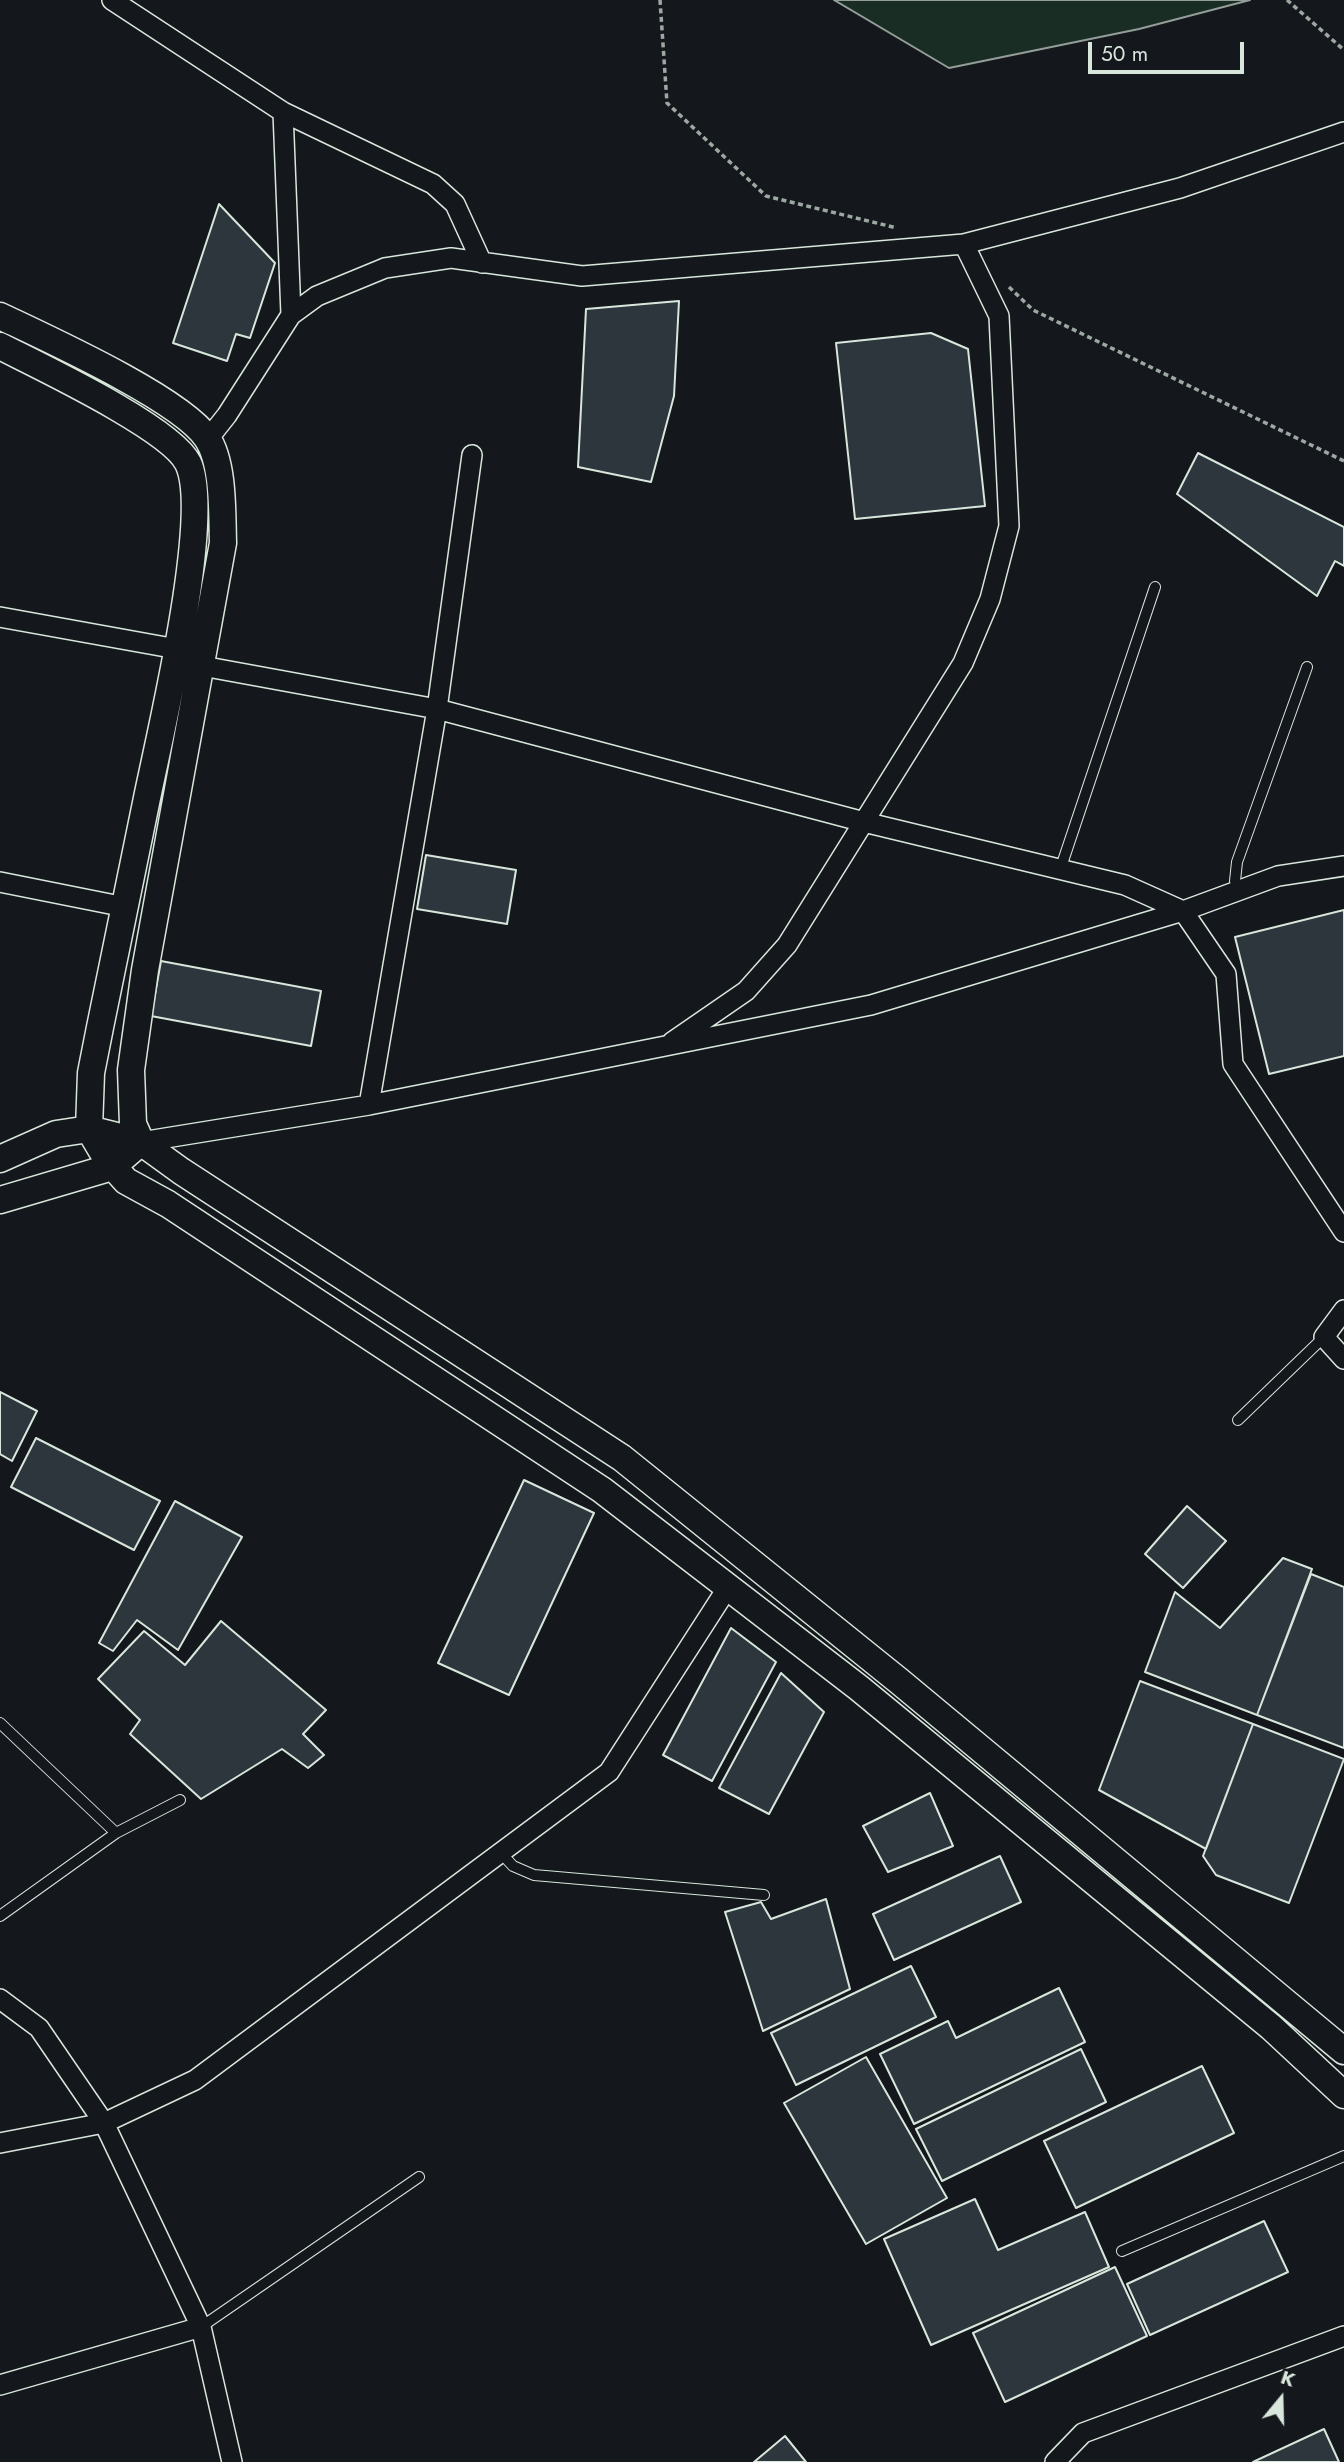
<!DOCTYPE html>
<html>
<head>
<meta charset="utf-8">
<style>
	body { margin:0 }
	#map { position:relative; width:1344px; height:2462px; overflow:hidden; background:#14181c; font-family:Jost,sans-serif }
	canvas { display:block }
	.north { position:absolute; left:1246px; top:2364px; width:70px; height:70px; -webkit-text-stroke:5px #14181c; paint-order:stroke; rotate:19deg; font-size:19px; font-weight:700; line-height:28px; text-align:center; color:#d8e6dc }
	.north::after { content:''; display:block; margin:auto; width:24px; height:32px; background:#d8e6dc; clip-path:polygon(50% 0,100% 100%,50% 72%,0 100%) }
	.scale { position:absolute; left:1088px; top:42px; width:156px; height:32px; box-sizing:border-box; border:4px solid #d8e6dc; border-top:0; padding-left:9px; font-size:21px; line-height:24px; white-space:nowrap; color:#d8e6dc; -webkit-text-stroke:5px #14181c; paint-order:stroke }
</style>
</head>
<body>
<div id="map">
<canvas width="1344" height="2462"></canvas>
<div class="north">K</div>
<div class="scale">50 m</div>
</div>
<script>
const ctx = document.querySelector('canvas').getContext('2d');
ctx.lineJoin = 'round';
function fill(path, color) { ctx.fillStyle = color; ctx.fill(path, 'evenodd'); }
function trace(path, color, width, dash) { ctx.strokeStyle = color; ctx.lineWidth = width; ctx.lineCap = dash ? 'butt' : 'round'; ctx.setLineDash(dash || []); ctx.stroke(path); }
const green = new Path2D(`
	M 834,0 L 1250,0 L 1139,29 L 949,68 Z`);
const building = new Path2D(`
	M 219,204 L 275,263 L 250,338 L 236,334 L 227,361 L 173,343 Z
	M 679,301 L 674,396 L 651,482 L 578,467 L 586,309 Z
	M 931,333 L 968,349 L 985,506 L 855,519 L 836,343 Z
	M 1198,453 L 1344,527 L 1344,566 L 1335,561 L 1317,596 L 1177,494 Z
	M 426,855 L 516,870 L 507,924 L 417,909 Z
	M 1344,910 L 1344,1056 L 1269,1074 L 1235,937 Z
	M 161,961 L 321,991 L 311,1046 L 151,1016 Z
	M 0,1392 L 37,1411 L 12,1461 L 0,1454 Z
	M 36,1438 L 160,1501 L 134,1550 L 11,1487 Z
	M 524,1480 L 594,1513 L 509,1695 L 438,1663 Z
	M 175,1501 L 242,1537 L 178,1650 L 137,1620 L 113,1651 L 99,1643 Z
	M 1187,1506 L 1226,1541 L 1183,1588 L 1145,1554 Z
	M 1283,1558 L 1312,1569 L 1257,1715 L 1145,1672 L 1175,1592 L 1220,1628 Z
	M 1311,1574 L 1344,1587 L 1344,1748 L 1257,1715 Z
	M 221,1621 L 326,1710 L 303,1734 L 324,1755 L 308,1768 L 282,1749 L 201,1799 L 130,1734 L 140,1720 L 98,1679 L 144,1631 L 185,1665 Z
	M 731,1628 L 776,1662 L 712,1781 L 663,1755 Z
	M 781,1673 L 824,1712 L 769,1814 L 719,1788 Z
	M 1140,1681 L 1253,1724 L 1206,1849 L 1099,1790 Z
	M 1253,1724 L 1344,1759 L 1289,1903 L 1216,1875 L 1203,1856 Z
	M 930,1793 L 953,1846 L 888,1872 L 863,1826 Z
	M 1000,1856 L 1021,1902 L 894,1960 L 873,1914 Z
	M 826,1899 L 850,1989 L 763,2031 L 725,1912 L 761,1902 L 771,1919 Z
	M 911,1966 L 936,2017 L 796,2085 L 771,2033 Z
	M 1059,1988 L 1085,2042 L 914,2124 L 880,2054 L 948,2021 L 956,2038 Z
	M 1081,2049 L 1106,2102 L 942,2181 L 916,2129 Z
	M 866,2057 L 947,2198 L 866,2244 L 784,2103 Z
	M 1202,2066 L 1234,2133 L 1076,2208 L 1044,2141 Z
	M 975,2199 L 998,2250 L 1085,2212 L 1109,2267 L 931,2345 L 884,2239 Z
	M 1264,2221 L 1288,2272 L 1150,2335 L 1127,2284 Z
	M 1115,2267 L 1147,2336 L 1005,2402 L 973,2333 Z
	M 1324,2429 L 1339,2462 L 1253,2462 Z
	M 785,2436 L 806,2462 L 754,2462 Z`);
const path = new Path2D(`
	M 660,0 L 667,103 L 766,196 L 897,228
	M 1287,0 L 1344,50
	M 1009,287 L 1033,310 L 1344,461`);
const lane = new Path2D(`
	M 1060,870 L 1155,587
	M 1239,890 L 1235,881 L 1237,862 L 1307,667
	M 1238,1420 L 1324,1337
	M 0,1723 L 116,1833
	M 501,1853 L 513,1866 L 534,1875 L 764,1895
	M 0,1916 L 116,1833 L 180,1800
	M 1122,2251 L 1344,2156
	M 201,2327 L 419,2177`);
const street = new Path2D(`
	M 112,0 L 283,112 L 291,315
	M 283,112 L 433,184 L 455,204 L 482,263
	M 208,439 L 227,415 L 291,315 L 317,296 L 385,268 L 451,258 L 582,276 L 964,244 L 1180,188 L 1344,132
	M 0,617 L 177,649
	M 202,666 L 437,709 L 864,822 L 1125,885 L 1183,911 L 1226,974 L 1233,1064 L 1344,1232
	M 0,882 L 125,907
	M 672,1042 L 746,991 L 787,945 L 963,663 L 990,599 L 1009,526 L 999,316 L 964,244
	M 369,1105 L 437,709 L 472,455
	M 141,1142 L 369,1105 L 871,1005 L 1183,911 L 1278,876 L 1344,866
	M 1344,1310 L 1324,1337 L 1344,1359
	M 0,1999 L 39,2028 L 104,2123 L 201,2327 L 232,2462
	M 0,2143 L 104,2123 L 195,2080 L 609,1772 L 728,1587
	M 0,2385 L 201,2327
	M 1055,2462 L 1083,2433 L 1344,2336`);
const secondary = new Path2D(`
	M 0,316 C 46,338 181,399 207,438 C 224,463 222,514 223,543 L 145,970 L 131,1070 L 133,1124 L 141,1142 L 181,1171 L 622,1458 L 899,1681 L 1344,2051
	M 0,346 C 39,366 171,428 188,463 C 213,515 160,734 147,798 C 128,889 109,981 91,1073 L 89,1129 L 108,1161 L 126,1181 L 168,1204 L 602,1490 L 859,1688 L 1271,2027 L 1344,2095
	M 0,1159 L 56,1134 L 89,1129 L 141,1142
	M 0,1200 L 112,1167 L 141,1142`);
fill(green, '#1a2d24');
trace(green, '#939e99', 2);
fill(building, '#2c363c');
trace(building, '#d8e6dc', 2);
trace(lane, '#d8e6dc', 12);
trace(street, '#d8e6dc', 22);
trace(secondary, '#d8e6dc', 29);
trace(path, '#9da8a2', 3.5, [5, 3.5]);
trace(lane, '#14181c', 10);
trace(street, '#14181c', 19);
trace(secondary, '#14181c', 26);
</script>
</body>
</html>
